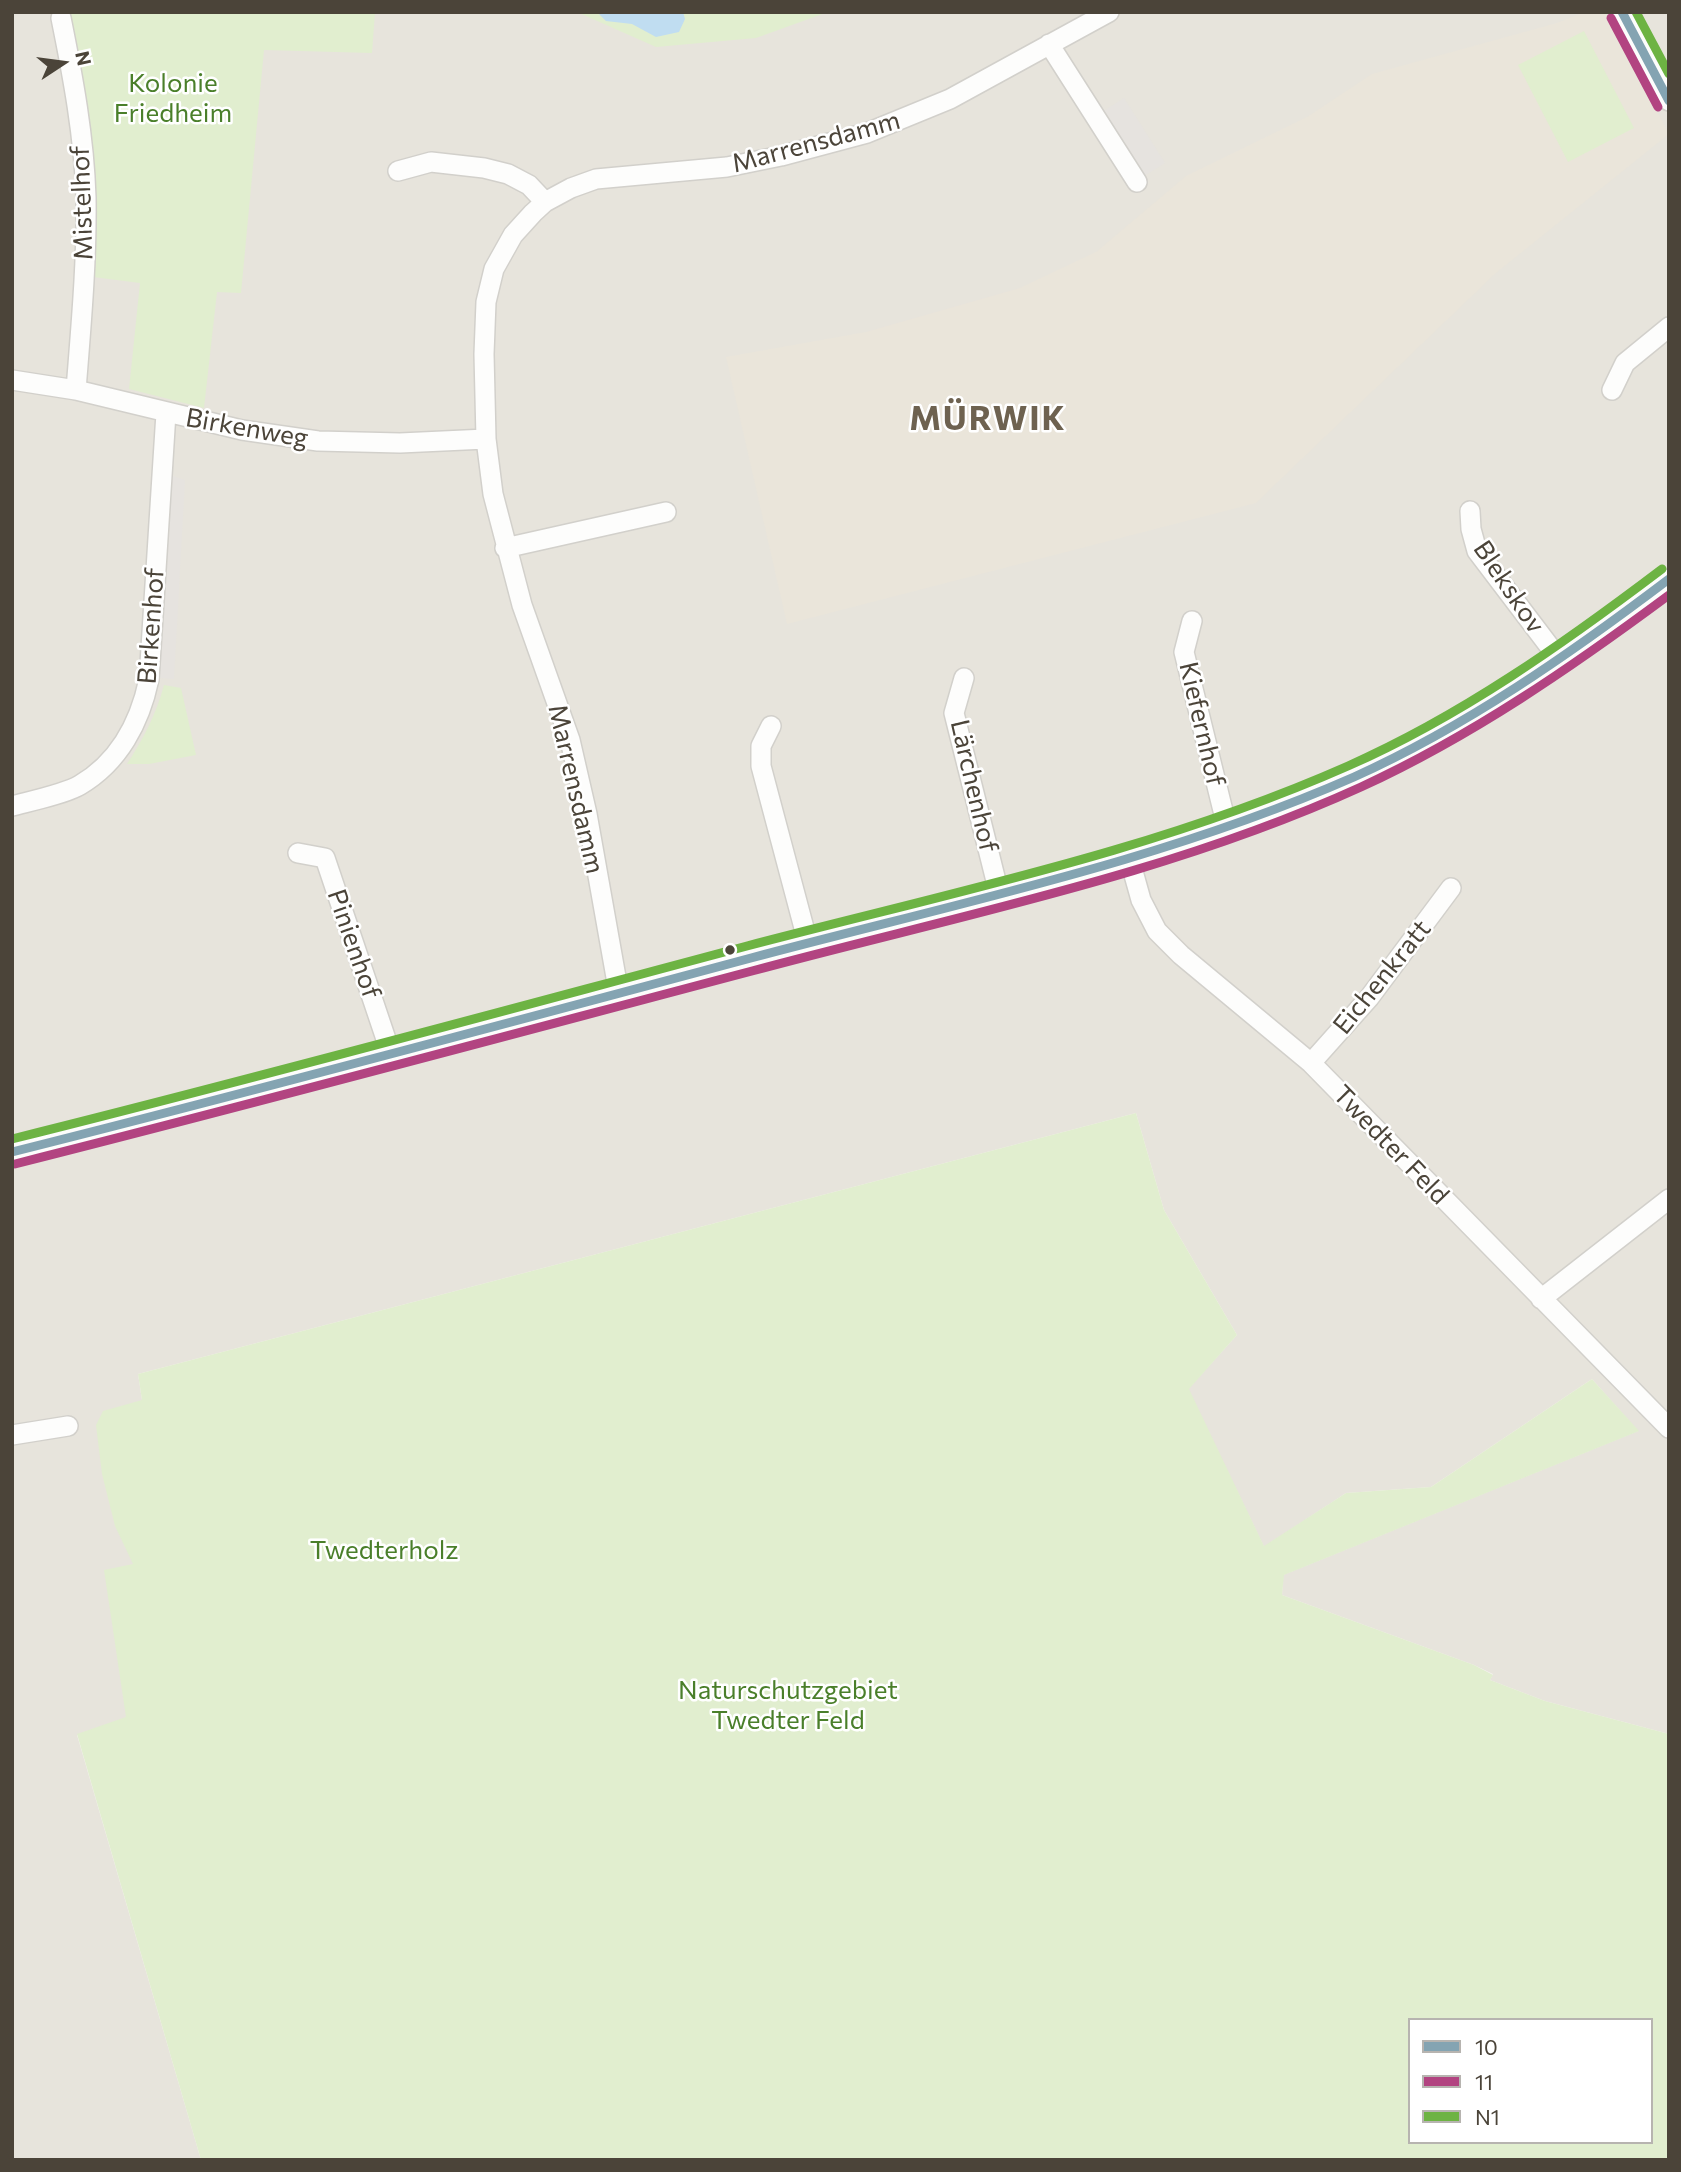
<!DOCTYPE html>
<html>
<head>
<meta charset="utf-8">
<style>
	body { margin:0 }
	#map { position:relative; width:1681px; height:2172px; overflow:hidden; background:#f4f2ee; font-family:Commissioner,sans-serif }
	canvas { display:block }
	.frame { position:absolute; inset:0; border:14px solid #4b4439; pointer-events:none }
	.legend { position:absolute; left:1408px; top:2018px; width:245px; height:126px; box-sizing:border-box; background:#fff; border:2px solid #b7b4b0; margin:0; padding:9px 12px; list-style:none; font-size:21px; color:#4b4439 }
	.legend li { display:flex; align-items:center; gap:14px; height:35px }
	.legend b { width:35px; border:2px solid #b7b4b0 }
	.north { position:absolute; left:28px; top:28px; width:70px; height:70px; -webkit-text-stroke:5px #fff; paint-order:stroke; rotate:77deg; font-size:19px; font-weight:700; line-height:28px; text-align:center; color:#4b4439 }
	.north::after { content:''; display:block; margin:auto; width:24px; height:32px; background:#4b4439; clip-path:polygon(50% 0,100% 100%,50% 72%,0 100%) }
</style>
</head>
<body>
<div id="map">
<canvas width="1681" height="2172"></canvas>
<div class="frame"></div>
<ul class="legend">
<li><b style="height:9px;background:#84a4b2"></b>10</li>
<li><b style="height:9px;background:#b24481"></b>11</li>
<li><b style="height:9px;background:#6db343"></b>N1</li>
</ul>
<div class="north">N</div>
</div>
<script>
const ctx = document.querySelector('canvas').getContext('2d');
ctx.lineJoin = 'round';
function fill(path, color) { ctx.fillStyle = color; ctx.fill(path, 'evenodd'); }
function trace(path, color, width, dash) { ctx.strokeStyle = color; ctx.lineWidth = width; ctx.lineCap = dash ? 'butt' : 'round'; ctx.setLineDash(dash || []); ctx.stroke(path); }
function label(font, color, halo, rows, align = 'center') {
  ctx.font = font + ' Commissioner,sans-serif'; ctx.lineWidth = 5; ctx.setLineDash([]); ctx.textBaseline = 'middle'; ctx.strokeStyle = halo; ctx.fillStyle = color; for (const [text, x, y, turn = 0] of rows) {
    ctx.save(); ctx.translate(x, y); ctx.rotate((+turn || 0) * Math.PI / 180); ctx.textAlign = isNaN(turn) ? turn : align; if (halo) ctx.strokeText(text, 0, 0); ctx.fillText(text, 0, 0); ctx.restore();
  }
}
const residential = new Path2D(`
	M 12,12 L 1669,12 L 1669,1734 L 1545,1701 L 1490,1680 L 1493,1674 L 1474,1665 L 1282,1595 L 1283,1575 L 1638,1431 L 1592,1379 L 1431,1487 L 1346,1493 L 1264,1547 L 1188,1389 L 1237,1335 L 1164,1210 L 1136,1113 L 138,1374 L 149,1444 L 154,1708 L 77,1735 L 201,2160 L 12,2160 Z`);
const education = new Path2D(`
	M 1585,12 L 1605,12 L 1669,134 L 1496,273 L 1256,503 L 787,624 L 726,357 L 866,332 L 1020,288 L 1096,252 L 1186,176 L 1307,117 L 1372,74 L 1557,23 Z`);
const green = new Path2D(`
	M 70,12 L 375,12 L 372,53 L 264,50 L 241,293 L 217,292 L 204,408 L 129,389 L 140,283 L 93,277 L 95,196 L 87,103 Z
	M 577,12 L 828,12 L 756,38 L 656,47 Z
	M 1584,31 L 1634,128 L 1568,162 L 1518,65 Z
	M 164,685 L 181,688 L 196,755 L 149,764 L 127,764 C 143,739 156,715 164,685 Z
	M 1136,1113 L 1164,1210 L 1237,1335 L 1189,1389 L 1264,1546 L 1346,1493 L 1431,1487 L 1592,1379 L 1639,1431 L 1284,1575 L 1282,1595 L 1474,1665 L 1493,1675 L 1490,1680 L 1545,1701 L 1669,1734 L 1669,2160 L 201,2160 L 77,1734 L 126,1717 L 104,1570 L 133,1564 L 115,1526 L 102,1474 L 96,1425 L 103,1411 L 142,1400 L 138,1374 ZM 1410,2020 L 1651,2020 L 1651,2142 L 1410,2142 Z`);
const parking = new Path2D(`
	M 1124,98 L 1165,163 L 1141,178 L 1099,114 Z
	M 170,475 L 185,480 L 174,679 L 158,678 Z`);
const water = new Path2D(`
	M 597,12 L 683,12 L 685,19 L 679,32 L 656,37 L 632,24 L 606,21 Z`);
const street = new Path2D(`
	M 1622,12 L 1669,101
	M 61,18 C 73,77 84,136 86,197 C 87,261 81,326 76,390
	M 1049,44 L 1137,182
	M 398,171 L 431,162 L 484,168 L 508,174 L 529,185 L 545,202
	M 12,380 L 76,390 L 242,430 L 318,441 L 400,443 L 486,439
	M 1612,390 L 1625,363 L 1669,327
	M 1470,511 L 1471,529 L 1477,551 L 1559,659
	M 505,548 L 666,512
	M 1192,621 L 1184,652 L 1227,827
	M 964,678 L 954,713 L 999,893
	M 771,726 L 761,746 L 761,766 L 808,943
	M 12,806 C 31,801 65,794 80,785 C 119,762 140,722 149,679 L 166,413
	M 298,853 L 325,858 L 391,1054
	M 1129,857 L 1141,900 L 1157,931 L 1181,955 L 1311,1063 L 1669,1428
	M 619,994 L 587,814 L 570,740 L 522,605 L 493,494 L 486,439 L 484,354 L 486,302 L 494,269 L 513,235 L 533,213 L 545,202 L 571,188 L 596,179 L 727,167 L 781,156 L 867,133 L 950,99 L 1109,12
	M 1311,1063 L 1369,998 L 1451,888
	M 12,1152 C 259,1091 505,1025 751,958 C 953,904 1162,862 1353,777 C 1467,726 1571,654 1669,579
	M 1541,1299 L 1669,1199
	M 12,1435 L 68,1426`);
const bus1 = new Path2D(`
	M 1622,12 L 1669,101
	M 12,1152 C 259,1090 505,1024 751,958 C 953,904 1161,862 1354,777 C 1467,726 1570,654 1669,579`);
const bus2 = new Path2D(`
	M 1611,18 L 1658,107
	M 15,1164 C 261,1102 506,1036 752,971 C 956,916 1168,875 1361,787 C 1472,736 1572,667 1669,595`);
const bus3 = new Path2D(`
	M 1636,12 L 1669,74
	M 12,1139 C 258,1078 503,1011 747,946 C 949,893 1156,851 1348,766 C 1461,716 1563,644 1662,569`);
const markers = [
	[730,950,6,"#4b4439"]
];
const parkNames = [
	["Kolonie",173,83],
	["Friedheim",173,113],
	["Twedterholz",384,1550],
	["Naturschutzgebiet",788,1690],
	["Twedter Feld",788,1720]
];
const streetNames = [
	["Marrensdamm",816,142,-15],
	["Mistelhof",82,203,-92],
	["Birkenweg",247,428,10],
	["Blekskov",1509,587,56],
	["Birkenhof",151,626,-86],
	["Kiefernhof",1202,724,77],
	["Lärchenhof",974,786,77],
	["Marrensdamm",576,789,77],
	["Pinienhof",354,944,71],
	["Eichenkratt",1382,977,-51],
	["Twedter Feld",1391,1145,46]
];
const districtNames = [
	["MÜRWIK",988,419]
];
fill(residential, '#e7e4dc');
fill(education, '#eae5da');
fill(green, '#e1eecf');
fill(parking, '#e6e3df');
fill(water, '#c0ddf1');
trace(street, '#d2d0cb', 22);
trace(street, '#fdfdfc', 19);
trace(bus1, '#84a4b2', 9);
trace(bus2, '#b24481', 9);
trace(bus3, '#6db343', 9);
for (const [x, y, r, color] of markers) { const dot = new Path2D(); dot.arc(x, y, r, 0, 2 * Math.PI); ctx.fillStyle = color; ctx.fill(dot); trace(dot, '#fff', 2.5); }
label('26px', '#4a7f2a', '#fff', parkNames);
label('26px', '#4b4439', '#fff', streetNames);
ctx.letterSpacing = '2px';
label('bold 33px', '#6e6250', '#fff', districtNames);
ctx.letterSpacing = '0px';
</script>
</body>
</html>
